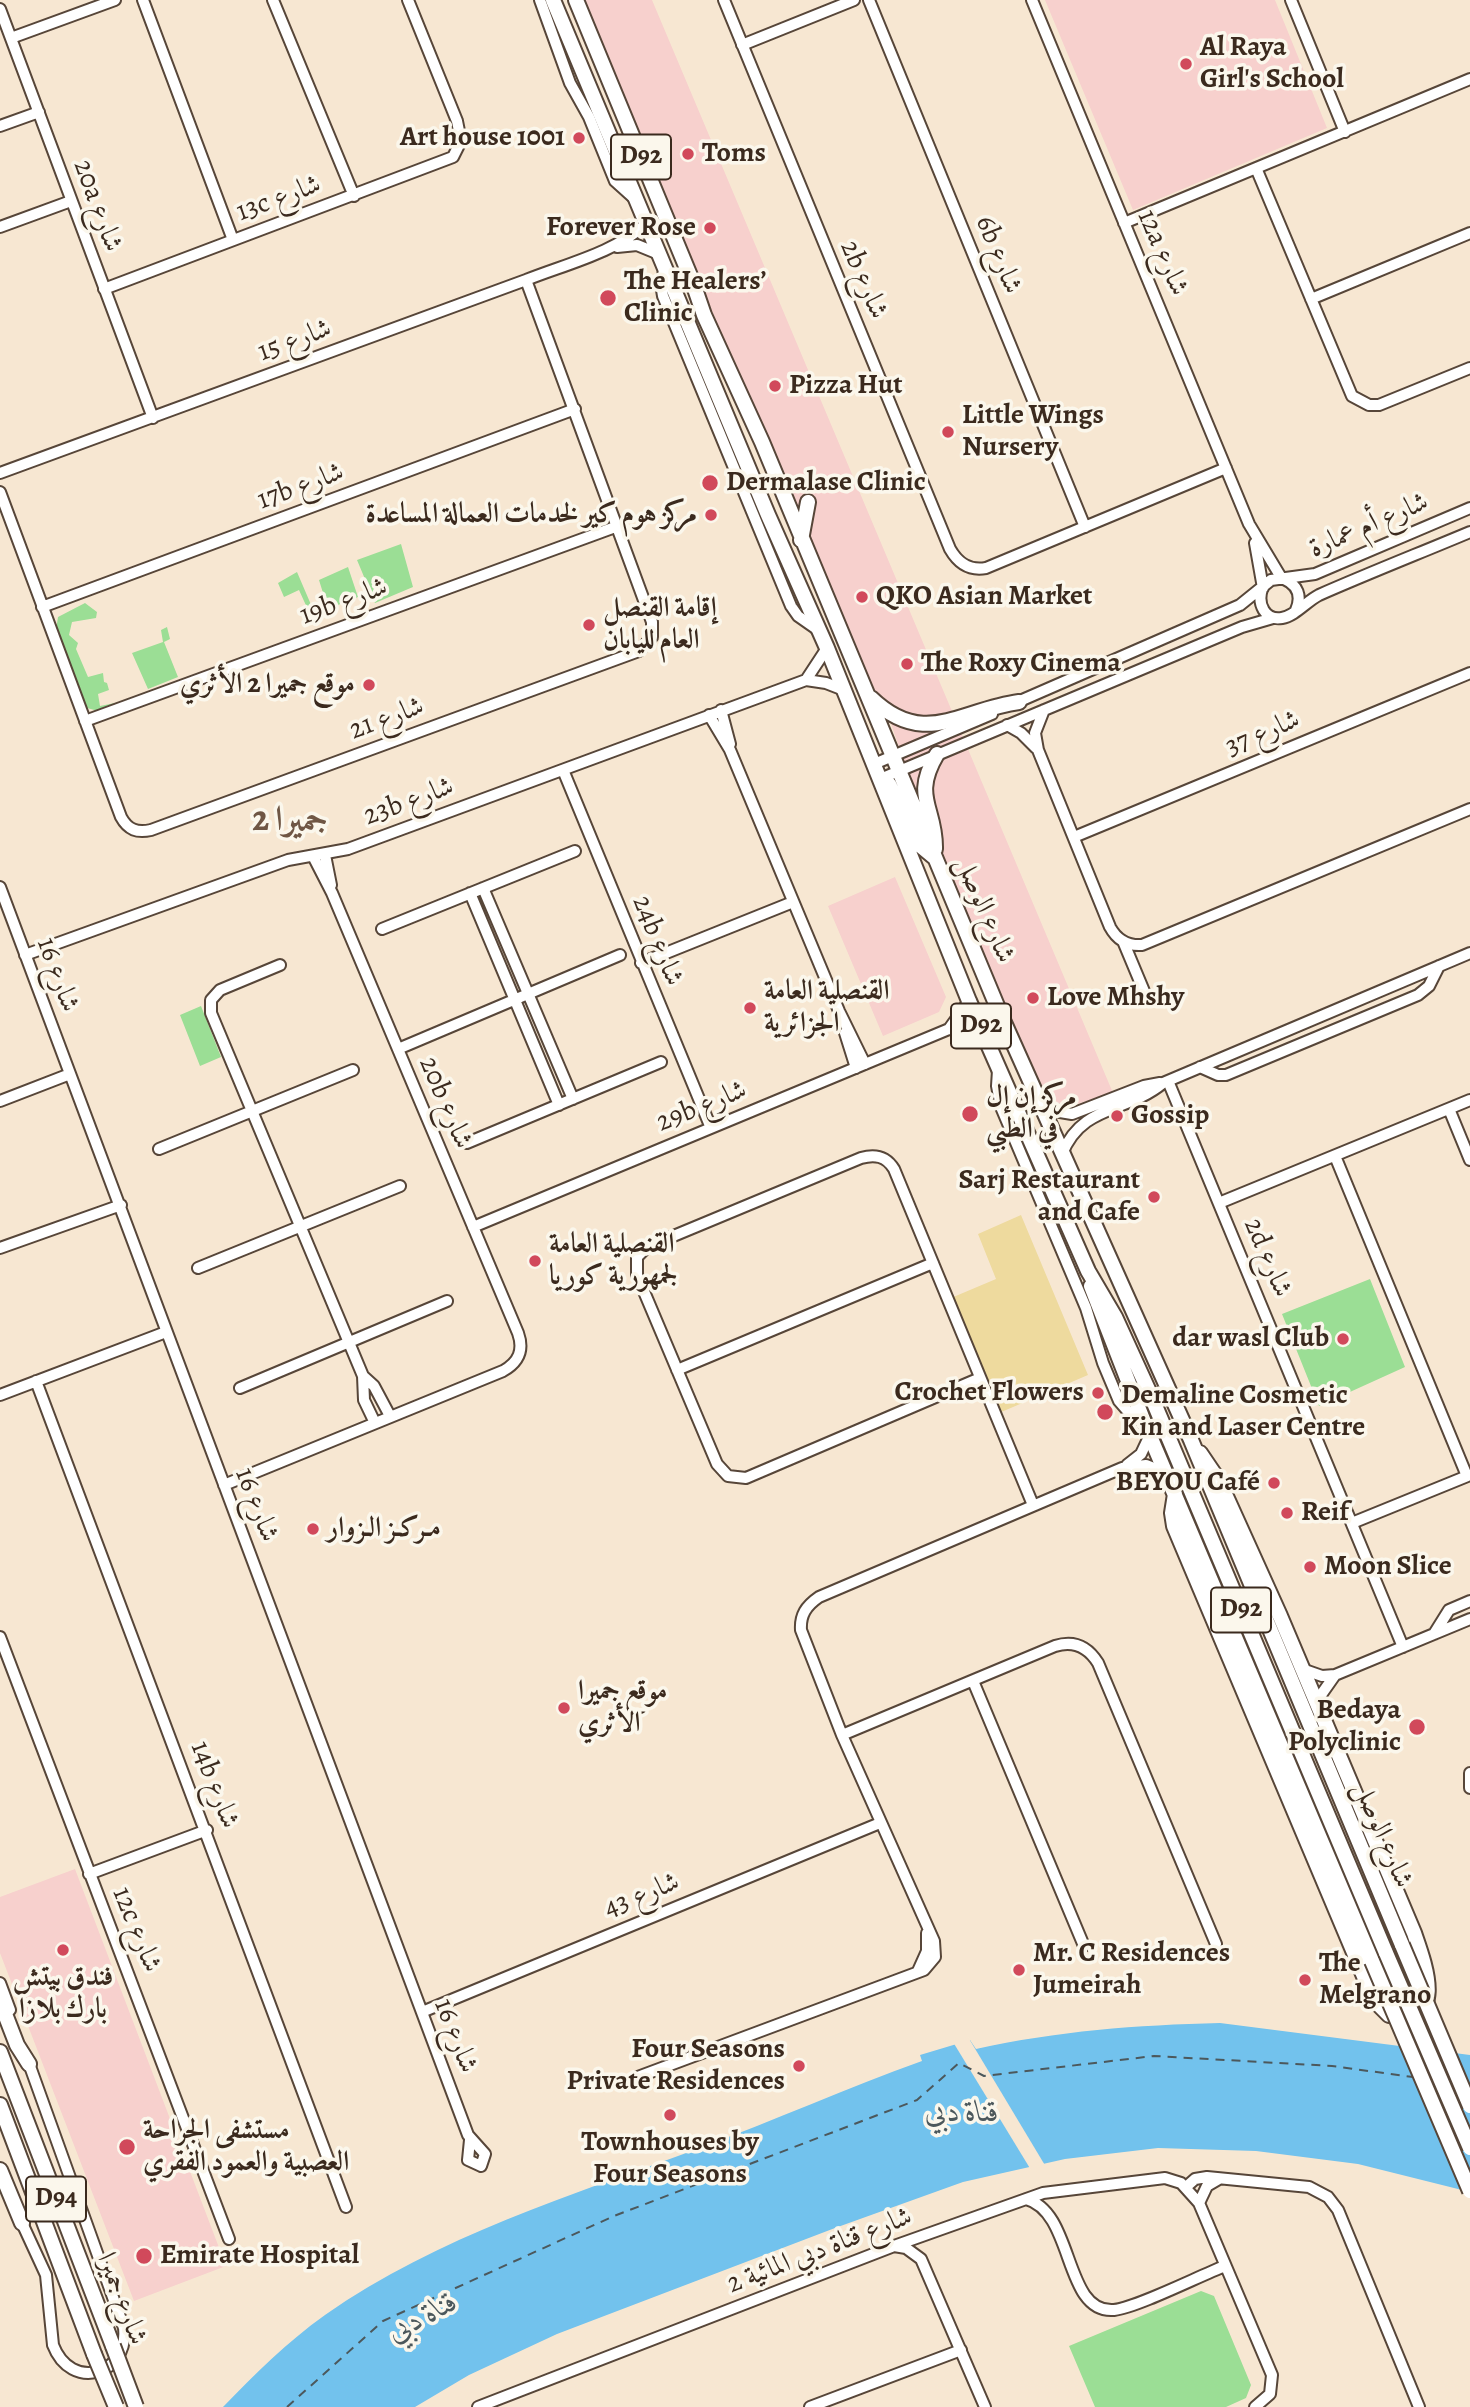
<!DOCTYPE html>
<html>
<head>
<meta charset="utf-8">
<style>
	body { margin:0 }
	canvas { display:block; background:#f7e7d2 }
</style>
</head>
<body>
<canvas width="1470" height="2407"></canvas>
<script>
const ctx = document.querySelector('canvas').getContext('2d');
ctx.lineJoin = 'round';
function fill(path, color) { ctx.fillStyle = color; ctx.fill(path, 'evenodd'); }
function trace(path, color, width, dash) { ctx.strokeStyle = color; ctx.lineWidth = width; ctx.lineCap = dash ? 'butt' : 'round'; ctx.setLineDash(dash || []); ctx.stroke(path); }
function label(font, color, halo, rows, align = 'center') {
  ctx.font = font + ' Alegreya,Amiri,serif'; ctx.lineWidth = 7; ctx.setLineDash([]); ctx.textBaseline = 'middle'; ctx.strokeStyle = halo; ctx.fillStyle = color; for (const [text, x, y, turn = 0] of rows) {
    ctx.save(); ctx.translate(x, y); ctx.rotate((+turn || 0) * Math.PI / 180); ctx.textAlign = isNaN(turn) ? turn : align; if (halo) ctx.strokeText(text, 0, 0); ctx.fillText(text, 0, 0); ctx.restore();
  }
}
const built = new Path2D(`
	M 576,0 L 652,0 L 1113,1093 L 1057,1110 L 1041,1109 L 921,811 L 888,715 L 865,692 Z
	M 1045,0 L 1275,0 L 1327,128 L 1133,210 Z
	M 895,877 L 946,997 L 939,1012 L 883,1036 L 828,906 Z
	M 75,1869 L 226,2266 L 134,2301 L 0,1953 L 0,1897 Z`);
const green = new Path2D(`
	M 401,544 L 413,587 L 375,603 L 357,560 Z
	M 348,567 L 358,597 L 328,609 L 319,580 Z
	M 297,572 L 315,614 L 309,612 L 299,590 L 284,597 L 278,583 Z
	M 85,603 L 97,612 L 96,618 L 72,622 L 69,635 L 78,643 L 76,649 L 88,677 L 103,673 L 104,682 L 107,683 L 109,690 L 98,694 L 100,706 L 120,702 L 120,706 L 102,712 L 87,708 L 56,630 L 58,617 Z
	M 167,627 L 170,639 L 164,642 L 178,677 L 148,689 L 132,653 L 163,642 L 161,630 Z
	M 201,1006 L 221,1057 L 200,1066 L 180,1015 Z
	M 1370,1279 L 1405,1367 L 1319,1406 L 1282,1314 Z
	M 1201,2291 L 1214,2296 L 1251,2385 L 1246,2398 L 1226,2407 L 1095,2407 L 1069,2346 Z`);
const sand = new Path2D(`
	M 1021,1215 L 1088,1375 L 999,1413 L 951,1298 L 996,1279 L 978,1234 Z`);
const water = new Path2D(`
	M 1220,2023 L 1470,2055 L 1470,2192 L 1358,2164 L 1256,2151 L 1158,2148 L 1065,2159 L 963,2182 L 835,2228 L 557,2334 L 469,2375 L 415,2407 L 223,2407 C 255,2374 287,2342 325,2315 C 438,2236 572,2195 700,2148 C 775,2120 847,2088 922,2061 L 920,2055 L 970,2040 L 976,2049 C 1057,2031 1137,2025 1220,2023 Z`);
const pier = new Path2D(`
	M 968,2037 L 1046,2167 L 1031,2170 L 953,2042 Z`);
const ferry = new Path2D(`
	M 287,2407 L 383,2321 L 614,2216 L 917,2100 L 959,2063 L 984,2076 L 1154,2056 L 1332,2066 L 1413,2077`);
const minor = new Path2D(`
	M 143,0 L 233,240
	M 273,0 L 354,196
	M 540,0 L 570,83 L 589,117 L 615,181 L 635,199
	M 724,0 L 950,549 C 958,563 969,571 986,568 L 1226,468
	M 869,0 L 1085,527
	M 1032,0 L 1249,524 L 1282,579
	M 1291,0 L 1345,132
	M 0,9 L 153,418
	M 11,38 L 115,0
	M 742,45 L 854,0
	M 0,126 L 39,112
	M 1256,168 L 1352,396 L 1369,405 L 1379,405 L 1470,368
	M 1124,223 L 1470,79
	M 0,227 L 71,201
	M 617,247 L 637,245 L 659,254
	M 665,267 L 661,284 L 663,296 L 791,606 L 798,616 L 818,630
	M 104,289 L 453,157 L 461,141 L 457,121 L 408,0
	M 1311,299 L 1470,233
	M 0,473 L 526,280 C 566,264 614,253 646,224
	M 0,492 L 121,817 C 128,830 137,833 151,830 L 639,651 L 652,637 L 652,622 L 526,280
	M 1255,543 L 1263,588
	M 1284,579 C 1298,585 1302,596 1296,610
	M 1262,589 C 1257,604 1265,621 1282,618 C 1295,616 1307,601 1319,595 C 1369,573 1420,553 1470,532
	M 42,607 L 575,409
	M 806,680 L 827,648
	M 1013,704 L 1240,605 L 1271,580 L 1315,574 L 1470,508
	M 721,710 L 730,744
	M 1044,710 L 1035,733 L 1038,750 L 1110,927 C 1117,940 1127,946 1142,945 L 1470,809
	M 709,715 L 730,750 L 839,1011 L 865,1064
	M 85,721 L 618,526
	M 1007,725 L 1021,733 L 1036,748
	M 874,764 L 992,714
	M 563,770 L 711,1128
	M 880,779 L 1242,627 L 1273,618
	M 1074,837 L 1470,673
	M 325,855 L 331,885
	M 0,887 L 468,2135 L 485,2154 L 481,2166 L 468,2160 L 470,2140
	M 483,888 L 573,1099
	M 470,893 L 559,1105
	M 382,929 L 575,851
	M 1123,941 L 1146,996
	M 25,955 L 288,860 L 348,849 L 806,680 L 826,683 L 844,690
	M 641,963 L 793,902
	M 280,965 L 220,990 L 211,1000 L 211,1013 L 363,1376 L 374,1386 L 390,1416
	M 949,1029 L 969,1031 L 986,1039
	M 845,1033 L 856,1068
	M 398,1049 L 620,955
	M 1200,1067 L 1218,1075 L 1226,1075 L 1418,995 L 1429,986 L 1439,966
	M 998,1070 L 997,1086 L 1001,1107 L 1086,1308 L 1103,1363 L 1119,1401 L 1132,1416 L 1144,1422
	M 1168,1081 L 1403,1647
	M 0,1101 L 70,1074
	M 1039,1101 L 1060,1112 L 1072,1114 L 1144,1086 L 1160,1083
	M 1449,1109 L 1470,1160
	M 467,1143 L 661,1062
	M 159,1149 L 353,1070
	M 1062,1154 C 1082,1104 1127,1113 1163,1083 L 1470,953
	M 1335,1156 L 1467,1476
	M 1219,1203 L 1470,1100
	M 473,1227 L 949,1029 L 969,1001
	M 0,1248 L 121,1205
	M 198,1268 L 400,1186
	M 677,1370 L 933,1263
	M 363,1376 L 364,1400 L 375,1423
	M 980,1378 L 746,1478 L 728,1476 L 717,1464 L 637,1275 L 637,1257 L 647,1247 L 861,1158 C 875,1154 886,1156 894,1169 L 1033,1505
	M 36,1381 L 346,2207
	M 240,1388 L 447,1301
	M 0,1395 L 166,1332
	M 1127,1465 L 1141,1454 L 1150,1435
	M 224,1485 L 503,1371 C 519,1362 524,1350 518,1333 L 332,893 L 313,856
	M 1352,1523 L 1470,1475
	M 1434,1634 L 1449,1610 L 1470,1601
	M 0,1637 L 229,2239
	M 1302,1669 L 1322,1676 L 1335,1675 L 1470,1619
	M 973,1681 L 1084,1946
	M 1316,1702 L 1335,1675
	M 842,1735 L 1055,1646 C 1074,1640 1088,1647 1098,1663 L 1216,1944
	M 1470,1773 L 1470,1788
	M 89,1874 L 207,1830
	M 918,1971 L 927,1951 L 927,1933
	M 0,1983 L 10,2010
	M 422,2012 L 880,1823
	M 635,2078 L 924,1970 L 935,1957 L 934,1941 L 842,1735 L 801,1630 C 800,1615 806,1606 819,1597 L 1122,1468 L 1146,1465 L 1166,1473
	M 1186,2187 L 1195,2179 L 1207,2177 L 1309,2187 L 1328,2197 L 1338,2210 L 1419,2407
	M 1026,2199 C 1075,2212 1063,2314 1114,2310 C 1138,2307 1199,2276 1225,2266
	M 1199,2203 L 1207,2186 L 1219,2179
	M 22,2223 L 46,2275 L 53,2345 C 71,2392 129,2375 124,2328 L 27,2058
	M 894,2246 L 906,2248 L 921,2259 L 985,2407
	M 478,2407 L 894,2246 L 1043,2193 L 1165,2178 L 1181,2183 L 1199,2203 L 1272,2375 L 1270,2394 L 1255,2407
	M 810,2407 L 961,2350`);
const major = new Path2D(`
	M 553,0 L 768,515 L 827,648 L 969,1001 L 1088,1271 L 1115,1317 L 1151,1396 L 1386,1953
	M 576,0 L 693,283 L 704,315 L 762,442 L 1002,1018 L 1191,1440 L 1402,1945
	M 801,540 L 808,502
	M 871,698 C 924,749 960,710 1019,702
	M 889,784 L 916,842 L 934,857
	M 935,849 C 936,807 911,798 937,754
	M 1091,1286 L 1144,1422 L 1372,1961
	M 1175,1494 L 1172,1513 L 1174,1526 L 1374,2000 L 1389,2015 C 1449,2027 1424,1962 1414,1933 L 1280,1616 L 1219,1481 L 1200,1453
	M 0,2001 L 17,2045 L 29,2064
	M 0,2052 L 113,2346
	M 0,2105 L 94,2354
	M 0,2170 L 22,2223`);
const majorBridge = new Path2D(`
	M 1402,1945 L 1470,2106
	M 1386,1953 L 1470,2148
	M 1372,1961 L 1470,2191
	M 113,2346 L 136,2407
	M 94,2354 L 116,2407`);
const markers = [
	[1186,64,7,"#d1495b"],
	[579,138,7,"#d1495b"],
	[688,154,7,"#d1495b"],
	[710,228,7,"#d1495b"],
	[608,298,9,"#d1495b"],
	[775,386,7,"#d1495b"],
	[948,432,7,"#d1495b"],
	[710,483,9,"#d1495b"],
	[711,515,7,"#d1495b"],
	[862,597,7,"#d1495b"],
	[589,625,7,"#d1495b"],
	[907,664,7,"#d1495b"],
	[369,685,7,"#d1495b"],
	[1033,998,7,"#d1495b"],
	[750,1008,7,"#d1495b"],
	[970,1114,9,"#d1495b"],
	[1117,1116,7,"#d1495b"],
	[1154,1197,7,"#d1495b"],
	[535,1261,7,"#d1495b"],
	[1343,1339,7,"#d1495b"],
	[1098,1393,7,"#d1495b"],
	[1105,1412,9,"#d1495b"],
	[1274,1483,7,"#d1495b"],
	[1287,1513,7,"#d1495b"],
	[313,1529,7,"#d1495b"],
	[1310,1567,7,"#d1495b"],
	[564,1708,7,"#d1495b"],
	[1417,1727,9,"#d1495b"],
	[63,1950,7,"#d1495b"],
	[1019,1970,7,"#d1495b"],
	[1305,1980,7,"#d1495b"],
	[799,2066,7,"#d1495b"],
	[670,2115,7,"#d1495b"],
	[127,2147,9,"#d1495b"],
	[144,2256,9,"#d1495b"]
];
const shields = [
	[641,157,60],
	[981,1026,60],
	[1241,1610,60],
	[56,2199,60]
];
const shieldNames = [
	["D92",641,157],
	["D92",981,1026],
	["D92",1241,1610],
	["D94",56,2199]
];
const poiNames = [
	["Al Raya",1200,48],
	["Girl's School",1200,80],
	["Art house 1001",565,138,"right"],
	["Toms",702,154],
	["Forever Rose",696,228,"right"],
	["The Healers’",624,282],
	["Clinic",624,314],
	["Pizza Hut",789,386],
	["Little Wings",962,416],
	["Nursery",962,448],
	["Dermalase Clinic",726,483],
	["مركز هوم كير لخدمات العمالة المساعدة",697,515,"right"],
	["QKO Asian Market",876,597],
	["إقامة القنصل",603,609],
	["العام لليابان",603,641],
	["The Roxy Cinema",921,664],
	["موقع جميرا 2 الأثري",355,685,"right"],
	["القنصلية العامة",764,992],
	["الجزائرية",764,1024],
	["Love Mhshy",1047,998],
	["مركز إن إل",986,1098],
	["في الطبي",986,1130],
	["Gossip",1131,1116],
	["Sarj Restaurant",1140,1181,"right"],
	["and Cafe",1140,1213,"right"],
	["القنصلية العامة",549,1245],
	["لجمهورية كوريا",549,1277],
	["dar wasl Club",1329,1339,"right"],
	["Crochet Flowers",1084,1393,"right"],
	["Demaline Cosmetic",1121,1396],
	["Kin and Laser Centre",1121,1428],
	["BEYOU Café",1260,1483,"right"],
	["Reif",1301,1513],
	["مـركـز الـزوار",327,1529],
	["Moon Slice",1324,1567],
	["موقع جميرا",578,1692],
	["الأثري",578,1724],
	["Bedaya",1401,1711,"right"],
	["Polyclinic",1401,1743,"right"],
	["Mr. C Residences",1033,1954],
	["Jumeirah",1033,1986],
	["The",1319,1964],
	["Melgrano",1319,1996],
	["فندق بيتش",63,1978,"center"],
	["بارك بلازا",63,2010,"center"],
	["Four Seasons",785,2050,"right"],
	["Private Residences",785,2082,"right"],
	["مستشفى الجراحة",143,2131],
	["العصبية والعمود الفقري",143,2163],
	["Townhouses by",670,2143,"center"],
	["Four Seasons",670,2175,"center"],
	["Emirate Hospital",160,2256]
];
const streetNames = [
	["13c شارع",279,199,-20],
	["20a شارع",97,206,70],
	["12a شارع",1162,253,67],
	["6b شارع",998,255,68],
	["2b شارع",863,280,67],
	["شارع 15",295,341,-20],
	["17b شارع",301,487,-20],
	["شارع أم عمارة",1369,526,-23],
	["19b شارع",344,602,-20],
	["شارع 21",387,719,-20],
	["شارع 37",1263,734,-23],
	["23b شارع",409,802,-20],
	["شارع الوصل",984,910,67],
	["24b شارع",657,941,68],
	["شارع 16",57,975,70],
	["20b شارع",445,1103,67],
	["29b شارع",702,1107,-22],
	["2d شارع",1267,1258,67],
	["شارع 16",256,1505,69],
	["14b شارع",214,1785,69],
	["شارع الوصل",1382,1835,67],
	["شارع 43",642,1896,-22],
	["12c شارع",136,1930,68],
	["شارع 16",455,2036,69],
	["شارع قناة دبي المائية 2",820,2251,-21],
	["شارع جميرا",121,2299,69]
];
const waterNames = [
	["قناة دبي",962,2114],
	["قناة دبي",423,2318,-28]
];
const districtNames = [
	["جميرا 2",290,821]
];
fill(built, '#f7d0cd');
fill(green, '#9bde95');
fill(sand, '#eeda9e');
fill(water, '#72c2ed');
fill(pier, '#f7e7d2');
trace(ferry, '#4c585c', 2, [9, 7]);
trace(minor, '#574639', 14);
trace(major, '#574639', 18);
trace(minor, '#fff', 10);
trace(major, '#fff', 14);
trace(majorBridge, '#574639', 18, []);
trace(majorBridge, '#fff', 14);
for (const [x, y, r, color] of markers) { const dot = new Path2D(); dot.arc(x, y, r, 0, 2 * Math.PI); ctx.fillStyle = color; ctx.fill(dot); trace(dot, '#fbf7ec', 2.5); }
for (const [x, y, w] of shields) { const box = new Path2D(); box.roundRect(x - w / 2, y - 22.5, w, 45, 5); ctx.fillStyle = '#fbf7ec'; ctx.fill(box); trace(box, '#3b2a1e', 2); }
label('bold 26px', '#3b2a1e', null, shieldNames);
label('bold 28px', '#3b2a1e', '#fbf7ec', poiNames, 'left');
label('28px', '#3b2a1e', '#fbf7ec', streetNames);
label('italic 30px', '#4c585c', '#fbf7ec', waterNames);
label('bold 35px', '#6f5644', '#fbf7ec', districtNames);
</script>
</body>
</html>
